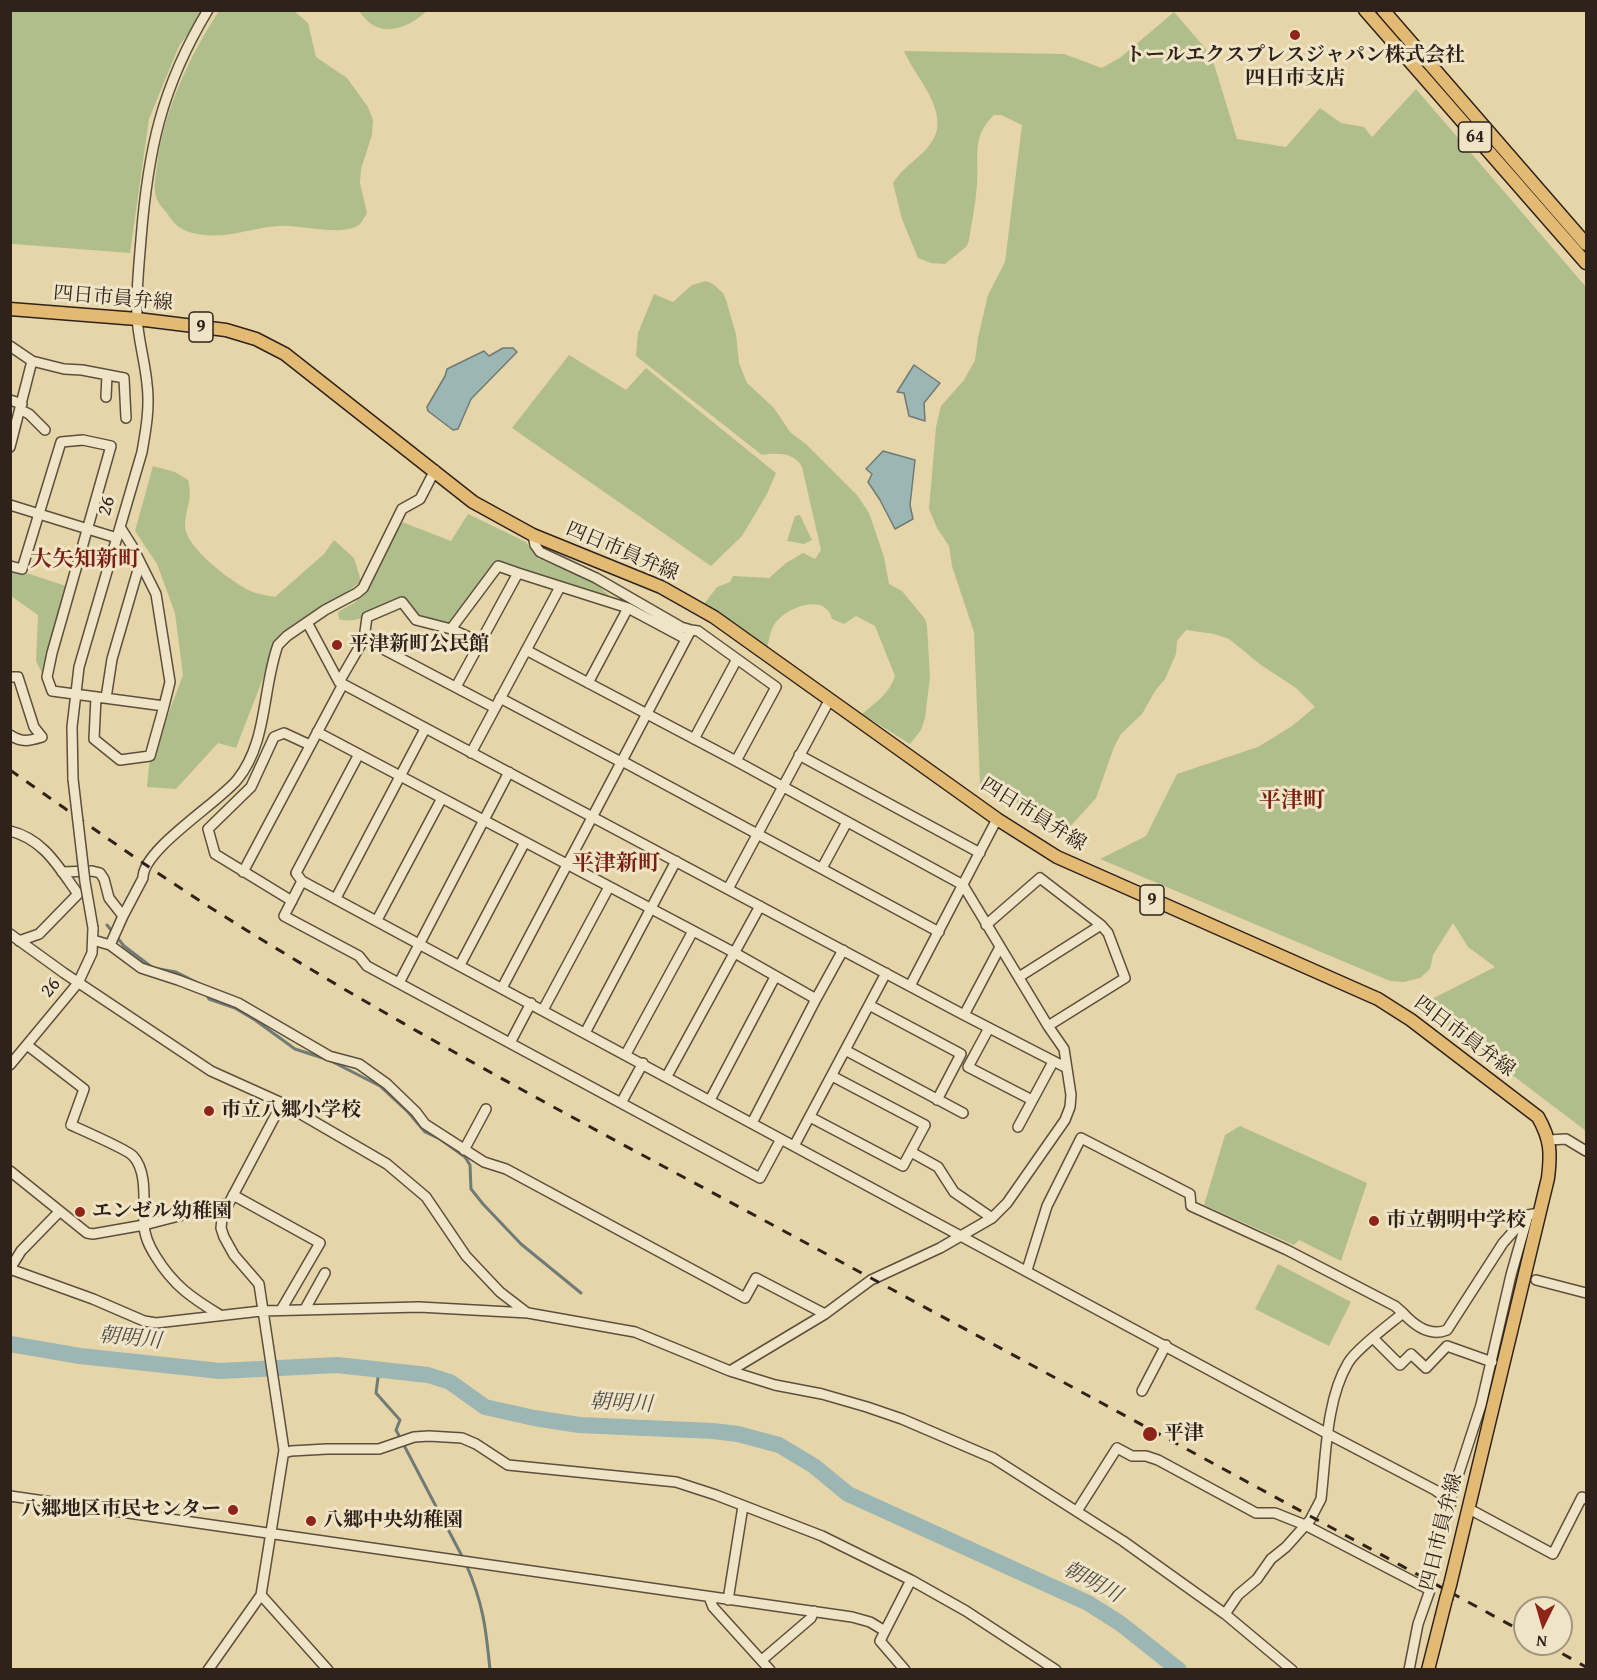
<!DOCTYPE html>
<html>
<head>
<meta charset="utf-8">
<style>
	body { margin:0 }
	#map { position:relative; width:1597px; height:1680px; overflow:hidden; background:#e6d5a8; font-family:"Gentium Book Plus",serif }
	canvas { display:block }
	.frame { position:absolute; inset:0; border:12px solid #2e221b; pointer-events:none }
	.north { position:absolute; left:1513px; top:1596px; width:60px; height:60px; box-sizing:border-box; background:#efe4c6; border:2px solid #a29682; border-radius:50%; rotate:185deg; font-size:16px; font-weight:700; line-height:24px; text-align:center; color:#2e221b }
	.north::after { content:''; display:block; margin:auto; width:21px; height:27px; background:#8f2418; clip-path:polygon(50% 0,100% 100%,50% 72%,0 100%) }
</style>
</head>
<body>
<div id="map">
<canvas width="1597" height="1680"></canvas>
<div class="frame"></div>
<div class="north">N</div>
</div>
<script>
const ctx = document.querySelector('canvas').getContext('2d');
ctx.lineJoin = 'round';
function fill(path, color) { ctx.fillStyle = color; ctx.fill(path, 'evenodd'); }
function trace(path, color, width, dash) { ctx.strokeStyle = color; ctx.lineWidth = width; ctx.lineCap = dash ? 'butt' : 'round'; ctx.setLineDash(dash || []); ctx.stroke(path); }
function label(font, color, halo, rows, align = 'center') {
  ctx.font = font + ' "Gentium Book Plus","Noto Serif JP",serif'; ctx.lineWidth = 6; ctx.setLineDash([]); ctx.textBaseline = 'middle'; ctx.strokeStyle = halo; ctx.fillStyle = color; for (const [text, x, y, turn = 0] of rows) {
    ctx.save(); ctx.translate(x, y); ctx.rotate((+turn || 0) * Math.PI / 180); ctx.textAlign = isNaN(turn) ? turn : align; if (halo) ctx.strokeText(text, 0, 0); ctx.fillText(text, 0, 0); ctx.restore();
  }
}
const green = new Path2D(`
	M 11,11 L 204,11 L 179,46 L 149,119 L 130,253 L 13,244 L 11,245 Z
	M 219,11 L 294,11 L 308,23 L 316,57 L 347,78 L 368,107 L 373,120 L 372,135 L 361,169 L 360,183 L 367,213 C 365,216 362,222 360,224 C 343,238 300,224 279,226 C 247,228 223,242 189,232 C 180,229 174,224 169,216 C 165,210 158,204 156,197 C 153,187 156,176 157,165 C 164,110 189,57 219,11 Z
	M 359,11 L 427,11 C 414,23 391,36 373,25 C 367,22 363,16 359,11 Z
	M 1174,12 L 1205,48 L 1214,64 L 1237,139 L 1286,147 L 1320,108 L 1341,123 L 1364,127 L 1372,137 L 1416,89 L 1586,287 L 1586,1131 L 1420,1005 L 1495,967 L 1468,947 L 1453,923 L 1433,955 L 1430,969 L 1420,978 L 1404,982 L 1390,981 L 1100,859 L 1146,836 L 1177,774 L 1258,747 L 1292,726 L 1315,707 L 1296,688 L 1261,665 L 1229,639 L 1214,634 L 1186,630 L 1177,641 L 1176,654 L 1165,679 L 1155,691 L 1142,714 L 1121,734 L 1114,747 L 1096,798 L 1068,829 L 980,784 L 974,632 L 952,566 L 949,546 L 937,528 L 929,509 L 936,427 L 941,406 L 964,380 L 975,360 L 978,338 L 988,295 L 1005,262 L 1022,125 L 1001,115 L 994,115 C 971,137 979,156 977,184 C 976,202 972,221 969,240 L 967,246 L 945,264 L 931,263 L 918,258 L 902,219 L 893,183 C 902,168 917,160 928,147 C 956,116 915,78 904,51 L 1064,54 L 1102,68 L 1121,57 Z
	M 706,281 L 713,284 L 723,293 L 726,300 L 736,334 L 739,363 L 747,383 L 774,408 L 790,432 L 807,445 L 857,495 L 869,513 L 884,557 L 889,584 L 902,591 L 925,619 L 927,626 L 930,677 L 925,718 L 921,730 L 910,744 L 862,714 C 875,703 890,693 895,676 L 875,626 L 856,616 L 844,624 L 832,619 C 826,592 785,607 774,625 C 770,631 769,641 767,648 L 704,604 L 717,587 L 730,582 L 733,576 L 769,578 L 786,563 L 803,553 L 815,559 L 821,550 L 802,467 C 794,452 778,453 762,455 L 636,356 L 638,333 L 654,294 L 673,302 L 692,285 Z
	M 569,355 L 626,390 L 646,368 L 776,473 L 767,494 L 742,536 L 711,566 L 512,428 Z
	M 153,466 L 175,472 L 188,480 C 193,501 186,506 185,525 C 185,548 230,580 248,590 C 256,594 266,595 275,597 L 324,554 L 334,540 L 354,558 L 361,581 L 282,643 L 267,668 L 236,748 L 218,743 L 176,789 L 147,787 L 149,765 L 183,675 L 175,613 L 157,564 L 135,531 Z
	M 468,514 L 526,542 L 537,558 L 594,582 L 611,597 L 497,565 L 451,627 L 420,616 L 403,598 C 385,606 359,626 339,619 L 338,612 L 354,603 L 368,589 L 402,522 L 451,541 Z
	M 800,515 L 812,540 L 804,544 L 787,541 L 795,516 Z
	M 11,568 L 66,586 L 48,649 L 44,677 L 36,661 L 38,615 L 11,596 Z
	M 1240,1126 L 1367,1183 L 1341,1261 L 1299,1240 L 1294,1245 L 1204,1205 L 1225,1135 Z
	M 1278,1264 L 1351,1302 L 1329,1346 L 1255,1309 Z`);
const water = new Path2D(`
	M 503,348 L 513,348 L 517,352 L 471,399 L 458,429 L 453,430 L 428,411 L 427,407 L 445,376 L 447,369 L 484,351 L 489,356 Z
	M 914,365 L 940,383 L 924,403 L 925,421 L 909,416 L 904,393 L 897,392 Z
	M 883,451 L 915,460 L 910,505 L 913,519 L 895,529 L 880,500 L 868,482 L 872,474 L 866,469 Z`);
const stream = new Path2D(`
	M 107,925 L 124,946 L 153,968 L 176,972 L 198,983
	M 206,993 L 209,999 L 235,1008 L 255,1020 L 295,1049 L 329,1060 L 380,1086 L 408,1112 L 425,1132 L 440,1139 L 465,1157 L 470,1165 L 471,1189 L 483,1204 L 521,1244 L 581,1293
	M 379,1370 L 376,1393 L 400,1420 L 396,1430 L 463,1558
	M 466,1564 C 483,1603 486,1628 490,1670`);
const river = new Path2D(`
	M 10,1344 L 80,1356 L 220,1371 L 337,1365 L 428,1375 L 450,1382 L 485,1407 L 534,1418 L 579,1425 L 713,1431 L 738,1434 L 779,1445 L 814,1466 L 848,1494 L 1088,1603 L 1121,1624 L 1179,1670`);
const minor = new Path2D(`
	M 10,346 L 32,361 L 10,447
	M 32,361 L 64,369 L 82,370 L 124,378 L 126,418
	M 106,397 L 107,375
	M 10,400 L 22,404
	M 21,410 L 29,414 L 45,430
	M 10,505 L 117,538
	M 10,566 L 22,569 L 61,442 L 83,440 L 111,446 L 52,653 L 47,677 L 52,691 L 164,706 L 170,682 L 156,594 L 132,546 L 120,527
	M 308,624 L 339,682 L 964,1015 L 1065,1067
	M 451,629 L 480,642
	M 691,630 L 698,631 L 737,659 L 694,739
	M 364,639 L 367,617 L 402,602 L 416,620 L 451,629 L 498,566 L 518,573
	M 526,650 L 736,761 L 963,885 L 1048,1026 L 1064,1049 L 1071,1095 L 1070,1107 L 1065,1120 L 1007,1203 L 992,1218 L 940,1248 L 871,1280 L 825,1314 L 730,1371
	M 10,677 L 18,677 L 34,727 L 42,737 C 29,741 22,743 10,735
	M 339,682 L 364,639 L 495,708
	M 588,683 L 628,608
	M 456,687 L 518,573 L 628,608 L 686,639
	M 96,697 L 94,739 L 120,760 L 150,756 L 164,706
	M 106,698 L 112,659 L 140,563
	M 500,698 L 621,762
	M 317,732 L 735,953 L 816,999 L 752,1123
	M 471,753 L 560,587
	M 799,755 L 980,853
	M 622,761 L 939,932
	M 736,761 L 776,687 L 737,659
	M 73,779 L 72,727 L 79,667 L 142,452 C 146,429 150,407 147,384 C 145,361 138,339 137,317 C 136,291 139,265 141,239 C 148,151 161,88 208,10
	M 10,831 C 44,839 59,868 78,894 L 39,934 L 19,941
	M 822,868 L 847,822
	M 62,872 L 92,871 L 100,873 L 104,879 L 109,898 L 123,916
	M 243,872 L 343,684
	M 302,881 L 296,873 L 359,754
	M 728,889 L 830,699
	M 336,898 L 425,729
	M 292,901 L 215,854 L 208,829 L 251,787 L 274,737 L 284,733 L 310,745
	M 377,920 L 442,798
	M 986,925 L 1040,878 L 1101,925 L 1108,933 L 1125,978 L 1048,1026
	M 10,934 L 64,973 L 211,1071 L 282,1103 L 387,1164 L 426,1197 L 466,1256 L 500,1292 L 526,1312
	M 93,940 L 110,945 L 141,968 L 178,980 L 238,1003 L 329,1056 L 359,1064 L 387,1084 L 416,1112 L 425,1124 L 484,1162 L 506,1169 L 745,1298 L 756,1278 L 825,1314
	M 110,945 L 123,916 L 143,878 C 142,850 218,803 237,780 C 268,742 262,689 278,645 L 287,636 L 325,610 L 357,593 L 363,588 L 402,509 L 420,499 L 435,470
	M 460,965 L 525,842
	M 1019,977 L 1101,925
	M 399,983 L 509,772
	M 910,986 L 997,819
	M 502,988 L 691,630 L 681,627 L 596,578 L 540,552 L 535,545 L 533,535
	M 816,999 L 843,950
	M 869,1005 L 961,1054 L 937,1100
	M 543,1010 L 609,887
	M 964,1015 L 1000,947
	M 989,1028 L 968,1067 L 1032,1100
	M 585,1033 L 676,861
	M 510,1043 L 531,1003
	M 27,1045 L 84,1089 L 71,1125 C 82,1130 128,1150 133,1156 C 148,1172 143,1203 144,1223 C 144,1236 149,1246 156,1257 C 174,1286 192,1298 220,1315
	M 845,1050 L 963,1113
	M 626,1054 L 693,931
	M 10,1065 L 78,983 L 92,953 L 93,928
	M 667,1076 L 760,906
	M 710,1100 L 775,977
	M 621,1103 L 643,1063
	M 810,1117 L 903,1166 L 925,1125 L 832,1076
	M 1018,1127 L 1053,1062
	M 781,1139 L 760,1178 L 367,966 L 359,956 L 284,916 L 302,881 L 1328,1434 L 1435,1490 L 1452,1502
	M 1549,1140 L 1566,1139 L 1586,1151
	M 794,1146 L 886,973
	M 464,1150 L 486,1109
	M 911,1152 L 938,1167 L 954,1192 L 992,1218
	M 10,1171 L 87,1233 L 93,1234 L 144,1225 L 229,1203
	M 233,1195 L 320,1243 L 281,1310
	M 10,1269 L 93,1299 L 144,1321 L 156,1323 L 261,1311 L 419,1307 L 528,1313 L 635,1332 L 730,1371 L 775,1385 L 822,1394 L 867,1407 L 902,1419 L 993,1458 L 1123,1541 L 1225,1614 L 1292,1670
	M 10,1269 L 21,1251 L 59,1212
	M 1027,1270 L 1047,1206 L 1081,1138 L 1190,1194 L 1191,1206 L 1287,1250 L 1395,1306 L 1403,1313
	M 1536,1280 L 1586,1293
	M 305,1309 L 325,1273
	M 1373,1338 L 1400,1365 L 1411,1354 L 1426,1368 L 1447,1346 L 1492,1362
	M 1142,1391 L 1166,1345
	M 284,1453 L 291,1451 L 327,1449 L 379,1449 L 414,1437 L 429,1436 L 462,1438 L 476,1444 L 508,1465 L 676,1482 L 716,1495 L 822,1536 L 911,1580
	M 10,1496 L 852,1617 L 870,1622 L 885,1631 L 880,1641 L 905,1670
	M 1450,1500 L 1481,1405 L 1511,1275 L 1527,1219
	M 1077,1511 L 1117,1448 L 1132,1456 L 1146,1456 L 1158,1460 L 1256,1513 L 1275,1513 L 1305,1525 L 1430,1590 L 1418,1624 L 1409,1670
	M 1473,1511 L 1553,1554 L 1582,1497 L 1586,1499
	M 261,1595 L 328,1670
	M 709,1597 L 713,1607 L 770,1670
	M 728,1600 L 743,1506
	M 1225,1614 L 1238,1595 L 1257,1579 L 1271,1559 L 1286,1547 L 1310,1520 L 1321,1499 C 1326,1456 1326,1400 1348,1363 C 1356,1349 1390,1324 1403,1313 C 1414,1325 1430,1337 1447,1330 L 1503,1243 L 1528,1215 L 1539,1213
	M 885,1631 L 911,1580 L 966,1611 L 1056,1670
	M 762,1660 L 811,1618 L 814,1611
	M 208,1670 L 261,1595 L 284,1450 L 259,1284 L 234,1255 L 224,1237 L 221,1228 L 222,1219 L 229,1203 L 282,1103`);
const major = new Path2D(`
	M 1365,10 L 1586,263
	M 1383,10 L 1586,244
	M 10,309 L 137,319 L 226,330 L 256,339 L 285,354 L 473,502 L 533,535 L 661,587 L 714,617 L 997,819 L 1057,857 L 1378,999 L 1411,1020 L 1538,1117 C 1551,1140 1551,1153 1548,1178 L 1450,1585
	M 1428,1670 L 1446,1599`);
const rail = new Path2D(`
	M 10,770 C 82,820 153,872 227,918 C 423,1041 629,1147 832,1257 C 1063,1382 1294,1507 1525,1633
	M 1545,1644 L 1586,1667`);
const minorBridge = new Path2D(`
	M 73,779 L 85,882 L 93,928`);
const majorBridge = new Path2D(`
	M 1446,1599 L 1450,1585`);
const markers = [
	[1295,35,6,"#8f2418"],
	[337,645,6,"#8f2418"],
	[209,1111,6,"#8f2418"],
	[80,1212,6,"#8f2418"],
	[1374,1221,6,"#8f2418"],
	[1150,1434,8,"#8f2418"],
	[233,1510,6,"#8f2418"],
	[311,1521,6,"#8f2418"]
];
const shields = [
	[1475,137,33],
	[201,327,24],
	[1152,900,24]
];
const shieldNames = [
	["64",1475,137],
	["9",201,327],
	["9",1152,900]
];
const poiNames = [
	["トールエクスプレスジャパン株式会社",1295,56,"center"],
	["四日市支店",1295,79,"center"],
	["平津新町公民館",349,645],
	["市立八郷小学校",221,1111],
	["エンゼル幼稚園",92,1212],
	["市立朝明中学校",1386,1221],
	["平津",1164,1434],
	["八郷地区市民センター",221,1510,"right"],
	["八郷中央幼稚園",323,1521]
];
const streetNames = [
	["四日市員弁線",113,299,5],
	["26",107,506,-74],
	["四日市員弁線",622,552,23],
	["四日市員弁線",1033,815,32],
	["26",51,988,-50],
	["四日市員弁線",1464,1037,37],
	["四日市員弁線",1442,1532,-76]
];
const waterNames = [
	["朝明川",130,1339,6],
	["朝明川",621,1404,3],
	["朝明川",1092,1583,28]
];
const quarterNames = [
	["大矢知新町",85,560],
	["平津町",1292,801],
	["平津新町",616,864]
];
fill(green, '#b0be8b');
fill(water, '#9bb6b3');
trace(water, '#6f7b76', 1.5);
trace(stream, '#6f7b76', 3);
trace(river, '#9bb6b3', 16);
trace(minor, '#5c4f3e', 12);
trace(major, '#2e221b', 15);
trace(minor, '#efe4c6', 9);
trace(major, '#e3ba74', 12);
trace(rail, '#2e221b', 3, [10, 10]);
trace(minorBridge, '#5c4f3e', 12, []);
trace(majorBridge, '#2e221b', 15, []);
trace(minorBridge, '#efe4c6', 9);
trace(majorBridge, '#e3ba74', 12);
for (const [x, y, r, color] of markers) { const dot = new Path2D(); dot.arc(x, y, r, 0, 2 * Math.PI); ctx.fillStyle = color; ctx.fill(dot); trace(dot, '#efe4c6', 2); }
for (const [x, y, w] of shields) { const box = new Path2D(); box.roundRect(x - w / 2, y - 15, w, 30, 4.5); ctx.fillStyle = '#efe4c6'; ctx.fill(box); trace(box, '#2e221b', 1.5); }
label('bold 18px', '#2e221b', null, shieldNames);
label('bold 20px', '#2e221b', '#efe4c6', poiNames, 'left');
label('20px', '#2e221b', '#efe4c6', streetNames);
label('italic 21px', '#4f4e49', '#efe4c6', waterNames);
label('bold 22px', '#7a1f14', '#efe4c6', quarterNames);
</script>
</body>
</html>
